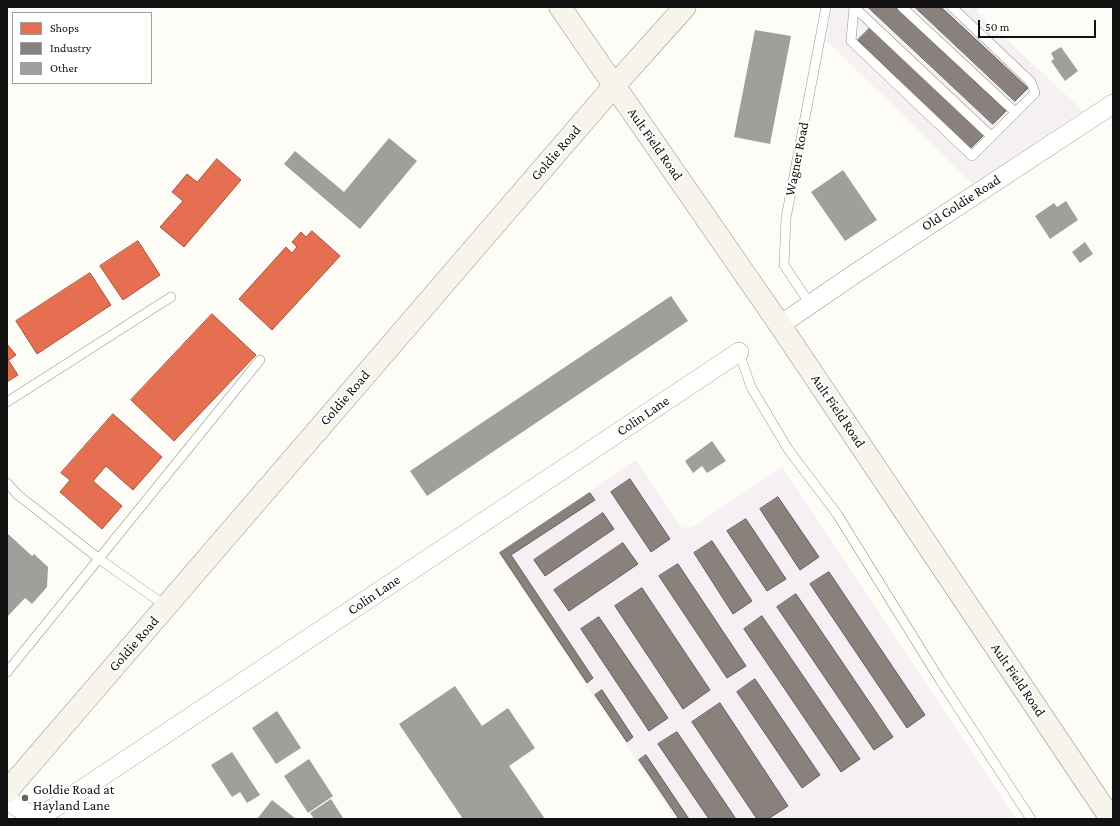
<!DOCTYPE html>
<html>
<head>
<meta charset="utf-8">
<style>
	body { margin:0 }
	#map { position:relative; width:1120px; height:826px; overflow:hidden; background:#fdfcf7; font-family:"Crimson Pro",serif }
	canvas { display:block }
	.frame { position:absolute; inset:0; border:8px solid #111; pointer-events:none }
	.legend { position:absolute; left:12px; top:12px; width:140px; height:72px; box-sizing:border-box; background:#fff; border:1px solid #a0a0a0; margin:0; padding:5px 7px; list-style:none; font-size:12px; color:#111 }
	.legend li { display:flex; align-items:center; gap:8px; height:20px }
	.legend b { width:20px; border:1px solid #a0a0a0 }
	.scale { position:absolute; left:978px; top:20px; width:118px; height:18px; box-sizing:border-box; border:2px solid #111; border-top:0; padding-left:5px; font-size:12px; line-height:14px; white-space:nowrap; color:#111; -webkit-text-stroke:3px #fff; paint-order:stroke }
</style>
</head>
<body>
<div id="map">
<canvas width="1120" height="826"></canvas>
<div class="frame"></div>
<ul class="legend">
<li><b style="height:11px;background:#e76f51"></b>Shops</li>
<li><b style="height:11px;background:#8a817c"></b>Industry</li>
<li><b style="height:11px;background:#a19f9c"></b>Other</li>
</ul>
<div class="scale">50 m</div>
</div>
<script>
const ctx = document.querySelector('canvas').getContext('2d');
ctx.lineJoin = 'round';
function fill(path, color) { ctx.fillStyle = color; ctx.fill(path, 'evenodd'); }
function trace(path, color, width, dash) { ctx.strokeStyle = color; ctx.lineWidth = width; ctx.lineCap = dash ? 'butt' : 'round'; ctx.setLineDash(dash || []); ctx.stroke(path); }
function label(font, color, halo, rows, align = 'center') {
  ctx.font = font + ' "Crimson Pro",serif'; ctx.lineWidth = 4; ctx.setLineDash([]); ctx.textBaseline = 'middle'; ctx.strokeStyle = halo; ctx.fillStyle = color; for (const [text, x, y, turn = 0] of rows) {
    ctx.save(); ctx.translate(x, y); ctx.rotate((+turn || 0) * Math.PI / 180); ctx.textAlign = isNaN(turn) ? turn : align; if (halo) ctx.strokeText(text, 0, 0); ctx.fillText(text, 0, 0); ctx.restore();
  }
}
const industrial = new Path2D(`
	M 832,7 L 981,7 L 976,11 L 1083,111 L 973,184 L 826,40 Z
	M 636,460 L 682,529 L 688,526 L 690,529 L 782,467 L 1016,819 L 675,819 L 498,552 Z`);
const shops = new Path2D(`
	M 217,159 L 241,180 L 184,247 L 160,227 L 183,201 L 172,192 L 187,174 L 197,182 Z
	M 312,231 L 340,256 L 272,330 L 239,299 L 286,247 L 292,253 L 297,247 L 292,242 L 301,232 L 306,237 Z
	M 138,241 L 160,275 L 123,300 L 100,266 Z
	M 90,273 L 111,305 L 37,354 L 16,321 Z
	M 212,314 L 256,355 L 174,441 L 131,400 Z
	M 7,344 L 16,355 L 9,360 L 7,356 Z
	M 7,358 L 18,375 L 7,382 Z
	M 113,414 L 162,457 L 133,490 L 106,466 L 93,481 L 122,506 L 102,529 L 60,492 L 70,480 L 61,473 Z`);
const industry = new Path2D(`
	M 868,7 L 895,7 L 1006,111 L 993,124 Z
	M 915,7 L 941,7 L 1028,88 L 1015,101 Z
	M 871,27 L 984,135 L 970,149 L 858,40 Z
	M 630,479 L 670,539 L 651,552 L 611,492 Z
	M 590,493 L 595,500 L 511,555 L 593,678 L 587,683 L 500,553 Z
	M 778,497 L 819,557 L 800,570 L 760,509 Z
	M 603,513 L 614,529 L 545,576 L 534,560 Z
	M 746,519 L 786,579 L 767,591 L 727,531 Z
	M 712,541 L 752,601 L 733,614 L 694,553 Z
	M 623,543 L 638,564 L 569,611 L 554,590 Z
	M 678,564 L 746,666 L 727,678 L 659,576 Z
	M 829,572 L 925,715 L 907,728 L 810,584 Z
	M 642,588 L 710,690 L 683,709 L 615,606 Z
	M 796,594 L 893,737 L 874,750 L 777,607 Z
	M 762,616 L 860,759 L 841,772 L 744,629 Z
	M 599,617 L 668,718 L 649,731 L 581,629 Z
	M 755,679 L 820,775 L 802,788 L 737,692 Z
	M 602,690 L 633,737 L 627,742 L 595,695 Z
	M 720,703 L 788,806 L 768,819 L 757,819 L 692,722 Z
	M 677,732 L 736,819 L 709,819 L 658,744 Z
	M 646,755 L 689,819 L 679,819 L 639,760 Z`);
const building = new Path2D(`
	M 755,30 L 791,36 L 770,144 L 734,137 Z
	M 1061,47 L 1078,71 L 1065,81 L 1051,61 L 1054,59 L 1051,53 Z
	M 389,138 L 417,161 L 360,229 L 284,164 L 295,151 L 344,192 Z
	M 843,170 L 877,220 L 845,241 L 811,192 Z
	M 1066,201 L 1078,220 L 1050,239 L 1035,216 L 1054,203 L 1057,207 Z
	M 1085,242 L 1093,254 L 1080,263 L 1072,252 Z
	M 671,296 L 688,321 L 427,496 L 410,471 Z
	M 712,441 L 726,461 L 707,473 L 702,466 L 693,473 L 685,461 Z
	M 7,533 L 32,556 L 34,554 L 48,567 L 47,587 L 32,604 L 25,598 L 7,617 Z
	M 455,686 L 482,726 L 508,708 L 535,748 L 509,766 L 545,819 L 463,819 L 399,724 Z
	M 277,711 L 301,748 L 276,764 L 252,728 Z
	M 232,752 L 260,795 L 247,803 L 240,792 L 232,797 L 211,765 Z
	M 309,759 L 333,796 L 308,813 L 284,776 Z
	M 331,799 L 343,818 L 314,819 L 310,813 Z
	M 272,800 L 296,819 L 257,819 Z`);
const lane = new Path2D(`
	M 854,7 L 851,41 L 972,156 L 1035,93 L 1031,82 L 952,7
	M 854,7 L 991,136
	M 902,7 L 1015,112
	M 810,304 L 784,265 L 786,218 L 826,7
	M 739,352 L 751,387 L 788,449 L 837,514 L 940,680 L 1031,819
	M 7,402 L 171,297
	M 7,483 L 18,495 L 102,561 L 166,606
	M 7,672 L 260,360`);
const street = new Path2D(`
	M 780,325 L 853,275 L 1113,104
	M 7,798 C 24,814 33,820 54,808 L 739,352`);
const secondary = new Path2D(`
	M 560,7 L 780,325 L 1111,819
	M 7,791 L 614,86 L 685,7`);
const markers = [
	[25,798,4,"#646362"]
];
const streetNames = [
	["Ault Field Road",655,144,55],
	["Goldie Road",556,153,-49],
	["Wagner Road",797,159,-79],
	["Old Goldie Road",961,203,-33],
	["Goldie Road",345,398,-49],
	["Ault Field Road",838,411,56],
	["Colin Lane",643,416,-34],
	["Colin Lane",374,595,-34],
	["Goldie Road",134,644,-49],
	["Ault Field Road",1018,680,56]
];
const poiNames = [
	["Goldie Road at",33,790],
	["Hayland Lane",33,806]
];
fill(industrial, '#f5f0f3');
fill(shops, '#e76f51');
trace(shops, '#a7533e', 1);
fill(industry, '#8a817c');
trace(industry, '#665f5c', 1);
fill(building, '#a19f9c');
trace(lane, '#979795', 10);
trace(street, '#979795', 20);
trace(secondary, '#8e8d8b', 23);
trace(lane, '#fffffe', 9);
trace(street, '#fffffe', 19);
trace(secondary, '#f6f4eb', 22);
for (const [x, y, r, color] of markers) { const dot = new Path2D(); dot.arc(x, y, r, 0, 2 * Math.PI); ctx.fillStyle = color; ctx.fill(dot); trace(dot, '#fff', 1.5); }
label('14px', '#111', '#fff', streetNames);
label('14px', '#111', '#fff', poiNames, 'left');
</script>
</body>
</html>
